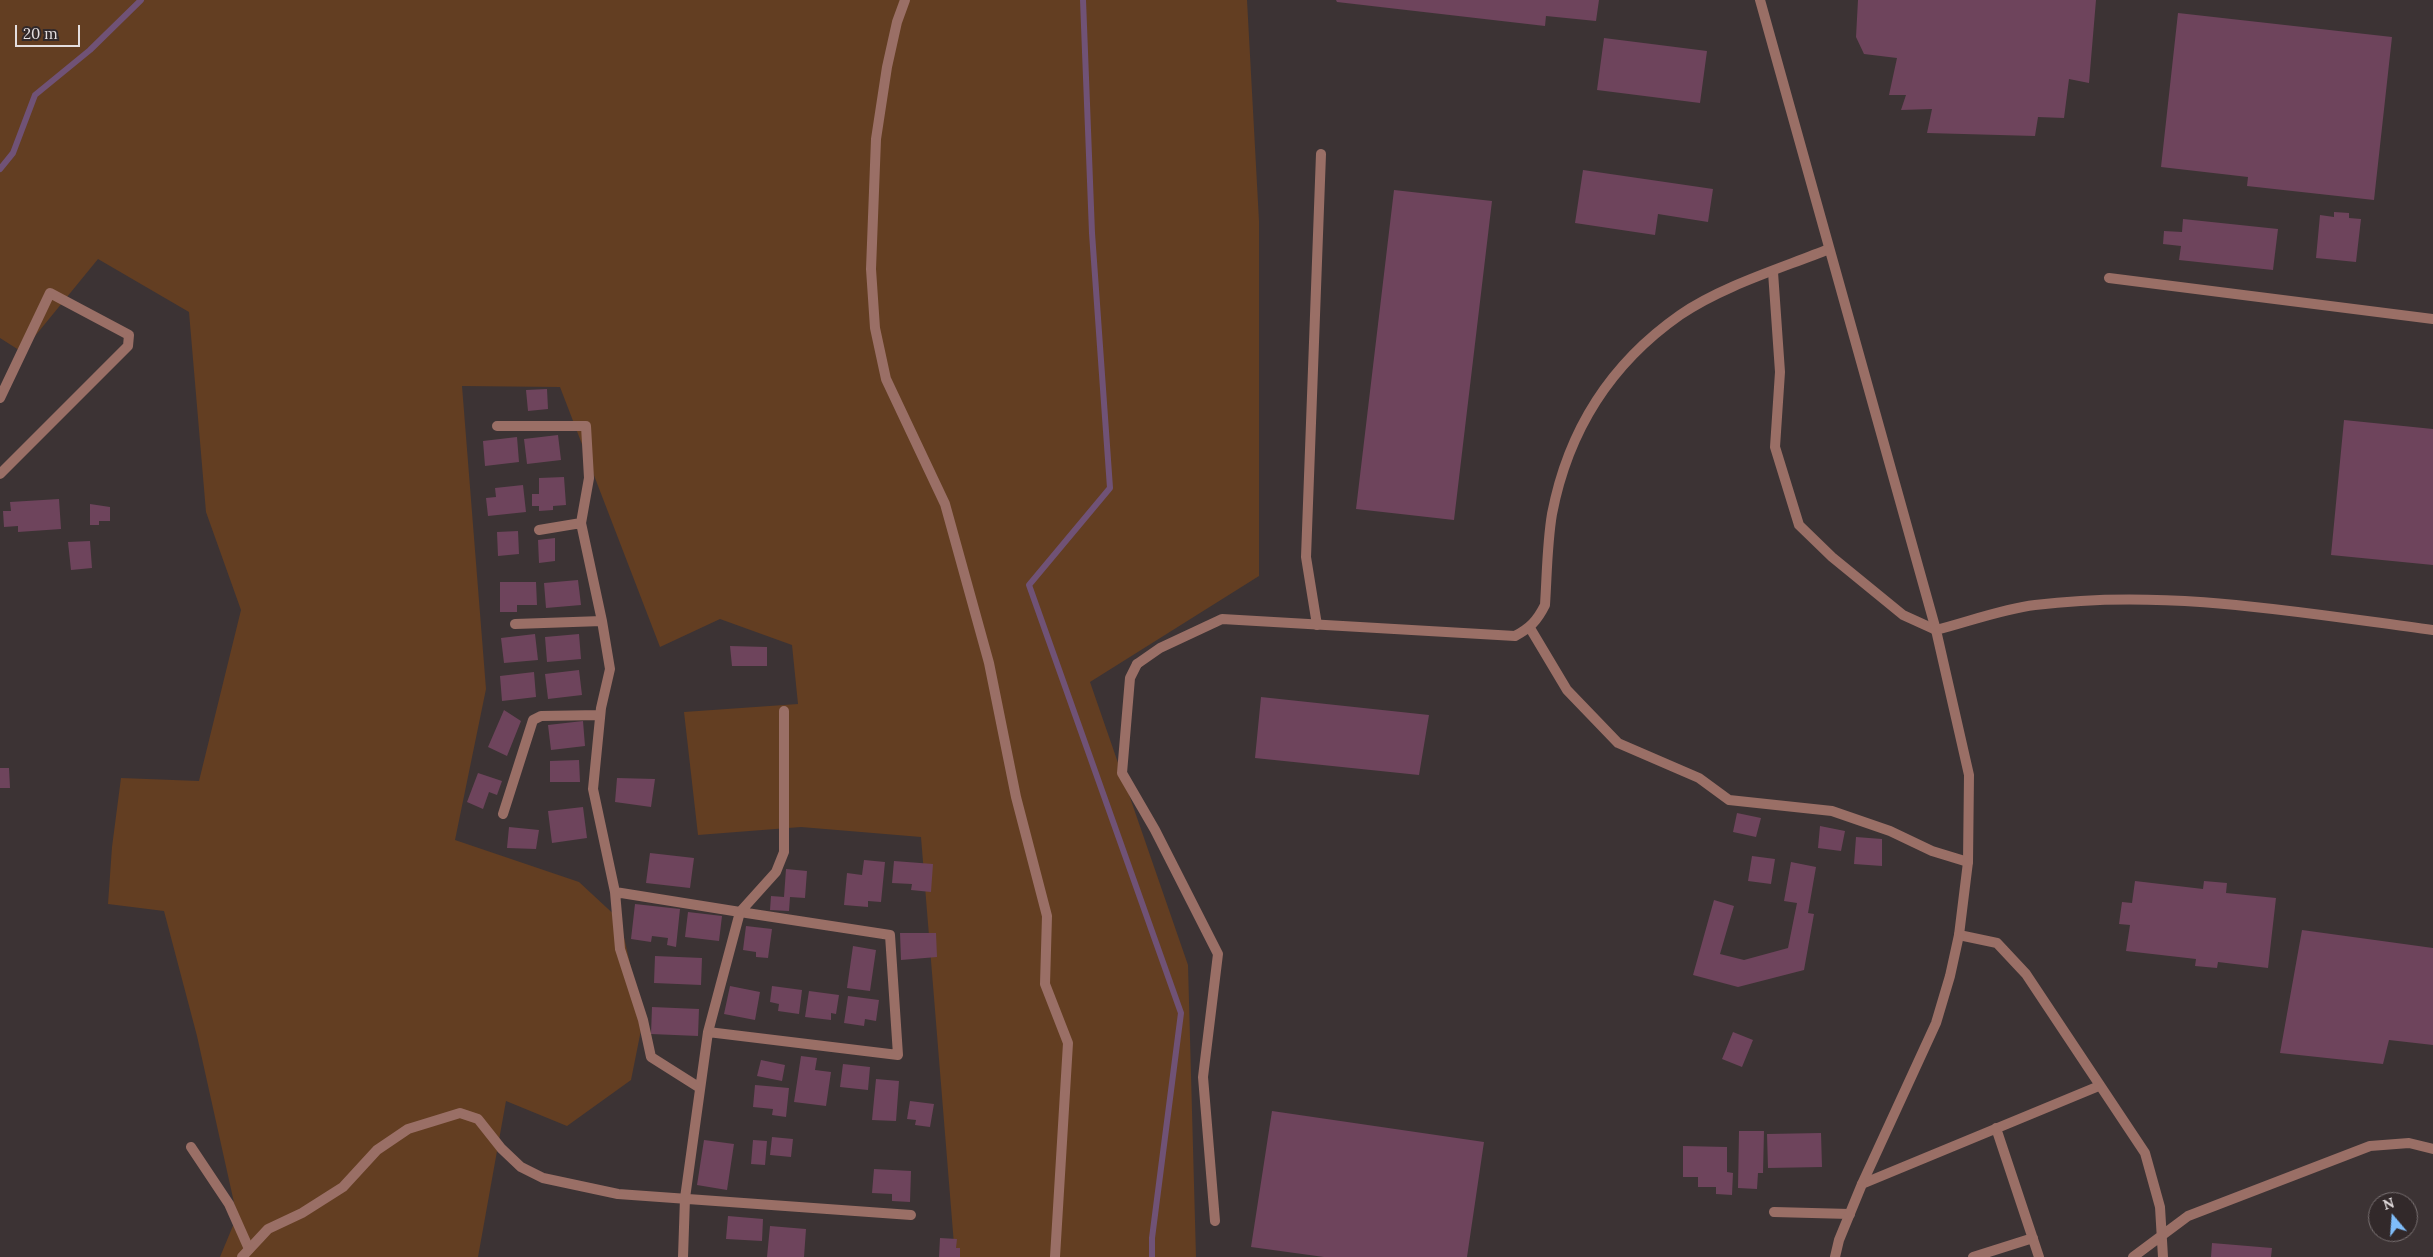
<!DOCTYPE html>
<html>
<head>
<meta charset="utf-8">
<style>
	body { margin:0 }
	#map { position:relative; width:2433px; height:1257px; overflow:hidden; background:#3c3334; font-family:Lora,serif }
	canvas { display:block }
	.north { position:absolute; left:2368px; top:1192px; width:50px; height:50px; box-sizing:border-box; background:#32292a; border:1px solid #797172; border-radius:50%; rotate:342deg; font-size:14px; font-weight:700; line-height:20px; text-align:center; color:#e4dedf }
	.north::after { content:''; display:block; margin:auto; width:18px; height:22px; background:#7fbdfa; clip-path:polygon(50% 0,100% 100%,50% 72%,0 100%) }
	.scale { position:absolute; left:15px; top:25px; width:65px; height:22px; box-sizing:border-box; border:2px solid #e4dedf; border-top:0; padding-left:6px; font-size:15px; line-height:18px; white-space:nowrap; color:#e4dedf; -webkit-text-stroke:4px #32292a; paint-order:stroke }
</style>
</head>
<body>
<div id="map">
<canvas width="2433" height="1257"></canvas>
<div class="north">N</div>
<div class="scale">20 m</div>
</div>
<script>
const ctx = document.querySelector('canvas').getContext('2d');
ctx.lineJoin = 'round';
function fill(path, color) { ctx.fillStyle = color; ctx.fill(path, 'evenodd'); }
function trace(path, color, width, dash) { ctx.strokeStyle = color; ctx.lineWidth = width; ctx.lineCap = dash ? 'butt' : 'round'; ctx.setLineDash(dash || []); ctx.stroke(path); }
const green = new Path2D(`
	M 0,0 L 1247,0 L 1259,221 L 1259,576 L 1090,682 L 1188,965 L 1196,1257 L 955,1257 L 921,837 L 801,827 L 698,835 L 684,712 L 798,704 L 792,645 L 720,619 L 660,647 L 560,387 L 462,386 L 486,689 L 455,840 L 579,882 L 620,920 L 643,1020 L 631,1080 L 567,1126 L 506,1101 L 478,1257 L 220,1257 L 237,1216 L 197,1036 L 164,911 L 108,904 L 112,847 L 121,778 L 199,781 L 241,610 L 206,512 L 189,312 L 98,259 L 22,352 L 0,338 Z`);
const stream = new Path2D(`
	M 1083,0 L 1092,233 L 1110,488 L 1029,585 L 1181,1013 L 1152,1238 L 1152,1257
	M 0,169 L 13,153 L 35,95 L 90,50 L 141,0`);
const building = new Path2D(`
	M 1336,0 L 1599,0 L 1596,21 L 1546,16 L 1545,26 L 1337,2 Z
	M 1858,0 L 2096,0 L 2089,83 L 2069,79 L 2064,118 L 2038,117 L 2035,136 L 1927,133 L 1932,109 L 1901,110 L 1906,95 L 1889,95 L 1897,58 L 1864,54 L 1856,37 Z
	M 2178,13 L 2392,37 L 2374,200 L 2247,186 L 2248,177 L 2161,167 Z
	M 1604,38 L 1707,51 L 1700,103 L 1597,90 Z
	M 1583,170 L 1713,189 L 1708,222 L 1658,214 L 1655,235 L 1575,223 Z
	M 1394,190 L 1492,201 L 1454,520 L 1356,509 Z
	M 2334,212 L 2349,213 L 2349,218 L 2361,219 L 2356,262 L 2316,258 L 2320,215 L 2334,217 Z
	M 2183,219 L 2278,229 L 2273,270 L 2179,260 L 2181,246 L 2163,244 L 2164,231 L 2182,232 Z
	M 547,389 L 548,409 L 528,411 L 526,390 Z
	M 2344,420 L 2433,429 L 2433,565 L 2331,555 Z
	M 558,435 L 561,460 L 527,464 L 524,439 Z
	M 517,437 L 519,462 L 485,466 L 483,441 Z
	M 564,477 L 566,505 L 553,506 L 553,510 L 539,511 L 539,506 L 532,506 L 532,494 L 539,494 L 539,478 Z
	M 523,485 L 526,512 L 488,516 L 486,498 L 496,497 L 495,488 Z
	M 59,499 L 61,529 L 18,532 L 18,526 L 4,527 L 3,511 L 11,511 L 10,502 Z
	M 90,504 L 110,507 L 110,521 L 99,521 L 99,525 L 90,525 Z
	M 518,531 L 519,554 L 498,556 L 497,532 Z
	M 555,538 L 555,561 L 539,563 L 538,540 Z
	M 90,541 L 92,568 L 71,570 L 68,542 Z
	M 578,580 L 581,605 L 546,608 L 544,583 Z
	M 500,582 L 536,582 L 537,605 L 517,605 L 517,612 L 500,612 Z
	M 535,634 L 538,660 L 504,663 L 501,638 Z
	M 579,634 L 581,659 L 547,662 L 545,637 Z
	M 730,646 L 767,647 L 767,666 L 732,666 Z
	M 579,670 L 582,695 L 548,699 L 545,674 Z
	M 534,672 L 536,697 L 502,701 L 500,676 Z
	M 1261,697 L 1429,715 L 1419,775 L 1255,758 Z
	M 504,710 L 521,721 L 507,756 L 488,747 Z
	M 583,721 L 585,746 L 551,750 L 548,725 Z
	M 579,760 L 580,782 L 550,782 L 550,761 Z
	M 0,768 L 9,768 L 10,788 L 0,788 Z
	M 478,773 L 502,781 L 497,795 L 489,792 L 483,809 L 467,802 Z
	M 617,778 L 655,779 L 651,807 L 615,802 Z
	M 583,807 L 587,838 L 552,843 L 548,811 Z
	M 1737,813 L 1761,818 L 1756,837 L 1733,832 Z
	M 1820,826 L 1845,831 L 1841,851 L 1818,848 Z
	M 509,827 L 539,830 L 536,849 L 507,848 Z
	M 1856,837 L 1882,839 L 1882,866 L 1854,864 Z
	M 650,853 L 694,858 L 690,888 L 646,883 Z
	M 1752,856 L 1775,859 L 1771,884 L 1748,881 Z
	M 864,860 L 885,862 L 881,902 L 868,901 L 868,907 L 844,905 L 847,873 L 862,875 Z
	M 894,861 L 933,864 L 931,892 L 911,890 L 912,884 L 892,883 Z
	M 1791,862 L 1816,867 L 1808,913 L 1814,914 L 1804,970 L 1738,987 L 1693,975 L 1714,900 L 1734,906 L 1720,954 L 1744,960 L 1788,948 L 1797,903 L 1784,901 Z
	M 786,869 L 807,871 L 805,898 L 790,897 L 789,911 L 770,910 L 771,896 L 784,897 Z
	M 2135,881 L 2203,889 L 2204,881 L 2227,883 L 2226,893 L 2276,898 L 2268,968 L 2218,962 L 2217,968 L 2195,966 L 2196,959 L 2126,951 L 2130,925 L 2119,924 L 2122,902 L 2132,903 Z
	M 635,904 L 680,909 L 676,947 L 667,945 L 668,938 L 652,936 L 651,942 L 631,939 Z
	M 688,912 L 722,916 L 719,941 L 685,937 Z
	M 746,926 L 772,929 L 768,958 L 756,957 L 756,952 L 743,950 Z
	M 2302,930 L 2433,948 L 2433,1045 L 2389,1040 L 2383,1064 L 2280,1053 Z
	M 900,933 L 936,933 L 937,957 L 901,960 Z
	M 853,946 L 876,950 L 870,991 L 847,988 Z
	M 655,956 L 702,958 L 701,985 L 654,983 Z
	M 730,986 L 760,992 L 755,1020 L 724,1014 Z
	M 772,986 L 802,990 L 799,1014 L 778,1011 L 779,1004 L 770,1002 Z
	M 809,991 L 839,995 L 836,1014 L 831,1013 L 831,1020 L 805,1017 Z
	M 848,996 L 879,1000 L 876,1021 L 865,1019 L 864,1026 L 844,1023 Z
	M 652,1007 L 699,1009 L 698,1036 L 651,1034 Z
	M 1733,1032 L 1753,1040 L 1742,1067 L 1722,1059 Z
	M 801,1056 L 817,1058 L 815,1070 L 831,1072 L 826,1106 L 794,1102 Z
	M 761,1060 L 785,1065 L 782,1081 L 757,1076 Z
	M 843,1064 L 870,1067 L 868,1090 L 840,1087 Z
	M 876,1079 L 899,1081 L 896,1121 L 872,1120 Z
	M 755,1085 L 789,1088 L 786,1117 L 772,1115 L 773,1109 L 753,1107 Z
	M 910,1101 L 934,1104 L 930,1127 L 915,1125 L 916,1120 L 907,1119 Z
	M 1272,1111 L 1484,1142 L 1467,1257 L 1324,1257 L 1251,1247 Z
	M 1739,1131 L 1764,1131 L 1763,1173 L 1758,1173 L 1757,1189 L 1738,1188 Z
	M 1821,1133 L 1822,1167 L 1768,1168 L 1767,1134 Z
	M 772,1137 L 793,1139 L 791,1157 L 770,1155 Z
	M 704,1140 L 734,1144 L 727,1190 L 697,1185 Z
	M 753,1140 L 767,1141 L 765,1165 L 751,1164 Z
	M 1683,1146 L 1727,1147 L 1727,1172 L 1733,1173 L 1732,1195 L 1716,1194 L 1716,1187 L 1698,1187 L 1698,1177 L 1683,1177 Z
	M 874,1169 L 911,1171 L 910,1202 L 892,1201 L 892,1194 L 872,1193 Z
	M 728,1216 L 763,1219 L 762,1241 L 726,1239 Z
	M 770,1226 L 806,1229 L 804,1257 L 767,1257 Z
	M 940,1238 L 957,1239 L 956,1248 L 960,1248 L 960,1257 L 939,1257 Z
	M 2212,1243 L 2272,1248 L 2271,1257 L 2211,1257 Z`);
const service = new Path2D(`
	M 905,0 L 897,22 L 887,67 L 876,139 L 871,269 L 875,328 L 886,379 L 945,504 L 989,663 L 1016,797 L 1047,916 L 1045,984 L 1068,1043 L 1055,1257
	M 191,1147 L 229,1204 L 249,1249`);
const minor = new Path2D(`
	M 1773,272 L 1780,372 L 1775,447 L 1799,525 L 1832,557 L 1903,615 L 1936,630
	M 0,398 L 50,293 L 129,335 L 128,346 L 0,474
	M 497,426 L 586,426 L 589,478 L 581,523 L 602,621 L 610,669 L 601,708 L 593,789 L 615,892 L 740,912 L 708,1032 L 685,1198 L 683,1257
	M 539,530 L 581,523
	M 515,624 L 602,621
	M 1317,625 L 1306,557 L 1321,154
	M 1530,628 L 1567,690 L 1618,743 L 1699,778 L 1729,800 L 1832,811 L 1890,831 L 1932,851 L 1968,862
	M 1137,664 L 1130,678 L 1122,773 L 1155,830 L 1218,954 L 1203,1077 L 1215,1221
	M 503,814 L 533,720 L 541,716 L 600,715
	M 615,892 L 620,949 L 643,1020 L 651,1057 L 700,1088
	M 740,912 L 776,872 L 784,852 L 784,711
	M 1959,935 L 1997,943 L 2026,974 L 2145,1153 L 2160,1207 L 2163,1257
	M 708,1032 L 898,1055 L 890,935 L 740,912
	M 1996,1128 L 2039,1257
	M 1862,1184 L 2099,1086
	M 1774,1212 L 1850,1214
	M 242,1257 L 268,1229 L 302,1213 L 343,1187 L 377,1150 L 408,1129 L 460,1113 L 478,1119 L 501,1148 L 521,1167 L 543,1178 L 618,1194 L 911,1215
	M 1973,1257 L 2033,1238
	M 2133,1257 L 2188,1216 L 2370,1146 L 2409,1143 L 2433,1149`);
const tertiary = new Path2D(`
	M 1760,0 L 1936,630 L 1969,775 L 1968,862 L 1959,935 L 1950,976 L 1936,1023 L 1862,1184 L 1839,1240 L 1835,1257
	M 2109,278 L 2433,319
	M 1936,630 C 1968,622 2002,609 2035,605 C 2168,588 2302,613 2433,630
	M 1137,664 L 1160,648 L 1222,619 L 1515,636 C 1530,628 1537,621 1545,605 C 1547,575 1547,544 1552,514 C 1568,431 1610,364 1680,315 C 1722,286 1782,268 1829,249`);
fill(green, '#633e22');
trace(stream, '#705276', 6);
fill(building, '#6e445c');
trace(service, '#9a6f66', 10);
trace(minor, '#9a6f66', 10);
trace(tertiary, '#9a6f66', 10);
</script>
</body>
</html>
